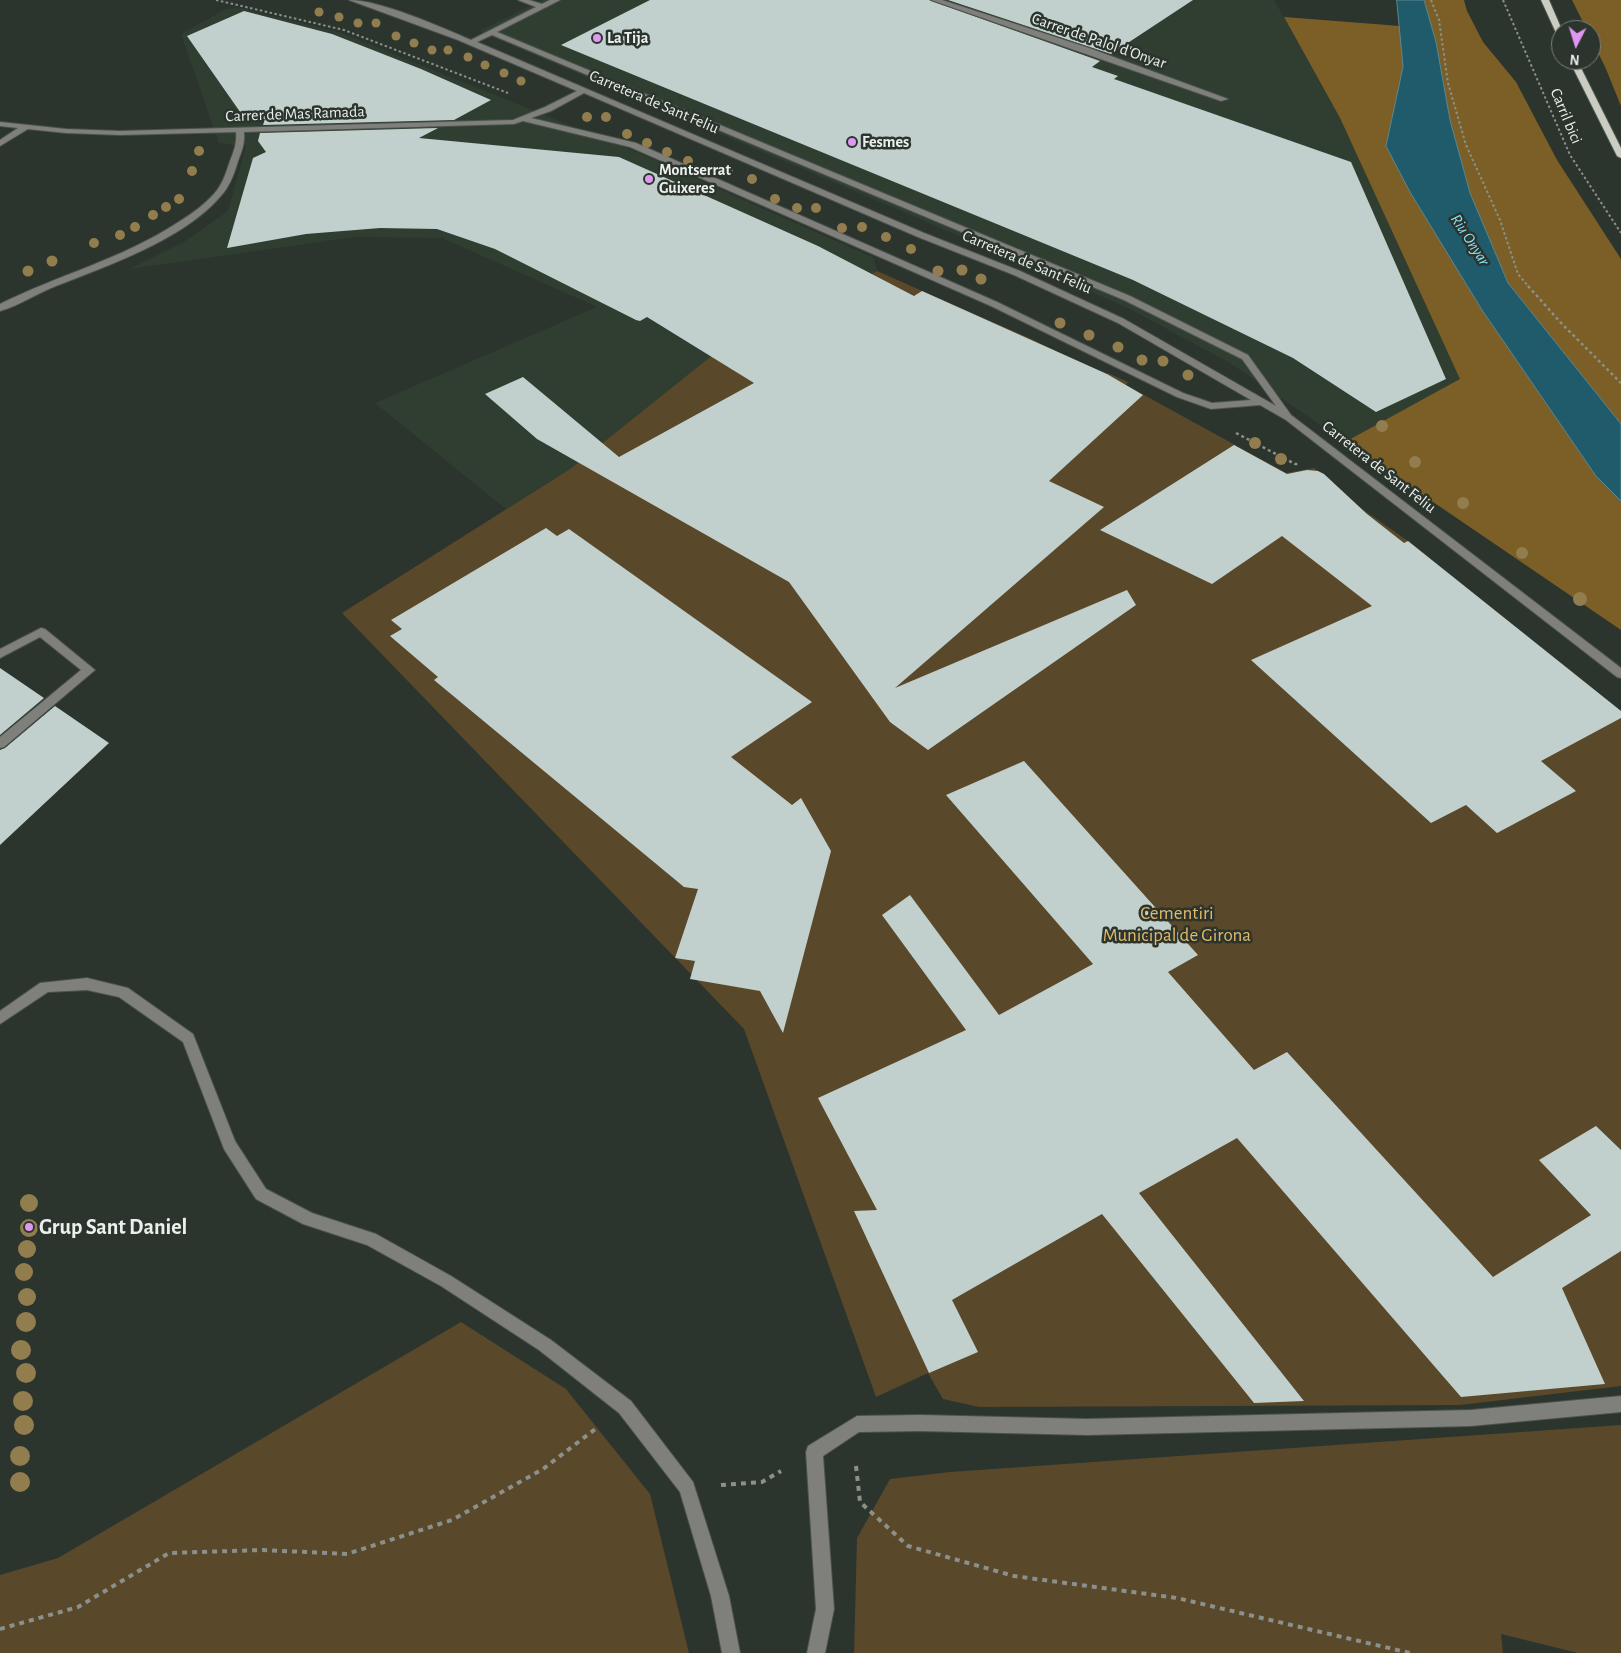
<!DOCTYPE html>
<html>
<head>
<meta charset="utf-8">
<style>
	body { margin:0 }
	#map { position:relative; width:1621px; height:1653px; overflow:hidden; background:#2c342e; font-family:"Alegreya Sans",sans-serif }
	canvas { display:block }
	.north { position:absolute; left:1551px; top:20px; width:50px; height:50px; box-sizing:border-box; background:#2c342e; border:1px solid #787f7a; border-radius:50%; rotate:185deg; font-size:14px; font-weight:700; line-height:20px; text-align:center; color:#ebf0ec }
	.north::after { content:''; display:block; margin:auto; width:18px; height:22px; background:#de98f2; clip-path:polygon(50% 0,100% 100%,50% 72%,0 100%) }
</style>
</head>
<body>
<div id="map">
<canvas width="1621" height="1653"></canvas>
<div class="north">N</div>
</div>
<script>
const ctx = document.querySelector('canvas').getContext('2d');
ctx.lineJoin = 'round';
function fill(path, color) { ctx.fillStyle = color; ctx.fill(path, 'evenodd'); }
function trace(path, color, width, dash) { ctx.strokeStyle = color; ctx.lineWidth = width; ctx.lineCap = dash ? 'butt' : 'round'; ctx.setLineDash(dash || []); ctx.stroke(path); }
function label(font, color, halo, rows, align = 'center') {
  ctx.font = font + ' "Alegreya Sans",sans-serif'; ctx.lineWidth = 5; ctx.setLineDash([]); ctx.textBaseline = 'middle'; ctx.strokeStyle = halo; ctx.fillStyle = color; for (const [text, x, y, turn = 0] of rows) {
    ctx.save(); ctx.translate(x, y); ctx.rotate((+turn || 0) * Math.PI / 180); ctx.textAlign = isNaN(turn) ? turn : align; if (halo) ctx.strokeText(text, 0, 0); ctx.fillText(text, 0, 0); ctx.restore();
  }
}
const built = new Path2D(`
	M 542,0 L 1274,0 L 1340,118 L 1461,380 L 1345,442 L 1230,363 L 1126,307 L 479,31 Z
	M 240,8 L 339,32 L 636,152 L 874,258 L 877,271 L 715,353 L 570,469 L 506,509 L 375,403 L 597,307 L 442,238 L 355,237 L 129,269 L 184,242 L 228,211 L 246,146 L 219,143 L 181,34 L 226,9 Z`);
const green = new Path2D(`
	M 877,271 L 1027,337 L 1106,375 L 1108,373 L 1128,382 L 1126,385 L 1286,473 L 1314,468 L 1333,482 L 1330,484 L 1355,504 L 1408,541 L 1621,711 L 1621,1386 L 1460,1405 L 979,1407 L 943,1399 L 928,1373 L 876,1397 L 744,1029 L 342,613 L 570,469 L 715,353 Z
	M 461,1322 L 566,1389 L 650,1494 L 689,1653 L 0,1653 L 0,1575 L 58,1558 Z
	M 1621,1425 L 1621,1653 L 1578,1653 L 1501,1634 L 1503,1653 L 854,1653 L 857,1538 L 890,1479 L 950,1472 Z`);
const forest = new Path2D(`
	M 1424,0 L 1464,0 L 1467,11 L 1483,42 L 1516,82 L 1557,160 L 1621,259 L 1621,424 L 1508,283 L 1470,193 L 1450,120 L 1436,42 Z
	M 1572,0 L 1621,0 L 1621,106 L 1606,69 L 1591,38 L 1591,30 L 1587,30 Z
	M 1284,17 L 1400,26 L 1403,67 L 1386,146 L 1410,192 L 1482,310 L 1596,476 L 1621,501 L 1621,630 L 1345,442 L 1460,379 L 1340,118 Z`);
const water = new Path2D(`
	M 1397,0 L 1424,0 L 1436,42 L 1450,120 L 1470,193 L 1508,283 L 1621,424 L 1621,501 L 1596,476 L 1482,310 L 1410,192 L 1386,146 L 1403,67 Z`);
const building = new Path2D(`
	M 650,0 L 929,0 L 1100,61 L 1092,67 L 1118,76 L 1114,79 L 1351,162 L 1446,379 L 1376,412 L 1293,358 L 1133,280 L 561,45 Z
	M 948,0 L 1193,0 L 1111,54 Z
	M 244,11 L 332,34 L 421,69 L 491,100 L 454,120 L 263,125 L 265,119 L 245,119 L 187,36 Z
	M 438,128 L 419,138 L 619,157 L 818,246 L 914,296 L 922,291 L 1107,374 L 1143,395 L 1049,481 L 1104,507 L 895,688 L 1127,590 L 1136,605 L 928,750 L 890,722 L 789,582 L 537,439 L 485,394 L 523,377 L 619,457 L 754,383 L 647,317 L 640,321 L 636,320 L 495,249 L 437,229 L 380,228 L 306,234 L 227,248 L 253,158 L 266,152 L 258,141 L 260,133 Z
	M 1234,445 L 1287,474 L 1307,470 L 1318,471 L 1324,474 L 1367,514 L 1404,543 L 1408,541 L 1621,711 L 1621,718 L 1541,761 L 1576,791 L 1497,833 L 1466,805 L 1431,823 L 1251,660 L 1372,606 L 1282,536 L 1212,584 L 1100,530 Z
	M 546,528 L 557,536 L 569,529 L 812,702 L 731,757 L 792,805 L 801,798 L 831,851 L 783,1033 L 760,991 L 690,979 L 695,961 L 675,958 L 698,889 L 684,887 L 434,680 L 438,677 L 390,636 L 402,629 L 391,620 Z
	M 0,668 L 44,698 L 0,735 Z
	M 55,706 L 109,743 L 0,845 L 0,750 L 5,748 Z
	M 1024,761 L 1198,955 L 1168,972 L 1254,1070 L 1287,1052 L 1493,1277 L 1591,1215 L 1539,1160 L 1596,1126 L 1621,1150 L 1621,1251 L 1562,1288 L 1605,1384 L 1461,1397 L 1237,1138 L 1139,1193 L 1304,1401 L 1254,1403 L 1102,1214 L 952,1300 L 978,1352 L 929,1373 L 854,1211 L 877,1210 L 818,1098 L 966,1030 L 882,915 L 910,895 L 999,1015 L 1093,964 L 946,795 Z`);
const pathFar2 = new Path2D(`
	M 216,0 L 344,30 L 508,93
	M 1431,0 L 1439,20 L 1448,83 L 1466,145 L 1500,220 L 1518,274 L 1529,287
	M 1503,0 L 1570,155 L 1621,233`);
const pathFar1 = new Path2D(`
	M 1528,286 L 1562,324 L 1621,383
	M 1236,433 L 1295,464 L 1300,464`);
const path = new Path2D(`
	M 856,1466 L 860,1502 L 908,1546 L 1014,1576 L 1177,1598 L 1410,1653
	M 721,1485 L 762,1482 L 781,1471
	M 0,1629 L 78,1607 L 169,1553 L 263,1550 L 347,1554 L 452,1520 L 543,1469 L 598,1427`);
const minor = new Path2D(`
	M 349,0 C 380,0 441,27 471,40 L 536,7 L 518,0 L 529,0 L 542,4 L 550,0 L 560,0 L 497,32 L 1130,296 L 1248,355 L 1291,415 L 1621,668 L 1621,678 L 1617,677 L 1286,420 L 1260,405 L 1211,409 L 1177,397 L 991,306 L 630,147 L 523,121 L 514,124 L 244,132 C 245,143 242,151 238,161 C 234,175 229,188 219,198 C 182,240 107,266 56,286 C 37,293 19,306 0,311 L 0,304 C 58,275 122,259 177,223 C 190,215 202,207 213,195 C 222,186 226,173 230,161 C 234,151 237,143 236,132 L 120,135 L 66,133 L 28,129 L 0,146 L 0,140 L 18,128 L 0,126 L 0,122 L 66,129 L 120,131 L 513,120 L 545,107 L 577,91 L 458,40 ZM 492,35 L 1124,300 L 1242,359 L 1276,406 L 1124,319 L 1020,271 L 924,233 L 477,42 ZM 584,93 L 918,237 L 1014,275 L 1118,323 L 1251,400 L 1212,403 L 1183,393 L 997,302 L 636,143 L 531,118 L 551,111 Z
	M 931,0 L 942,0 L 1089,48 L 1228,99 L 1221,101 Z
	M 41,628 L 45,629 L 95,670 L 4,747 L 0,748 L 0,737 L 81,670 L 40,637 L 0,658 L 0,649 Z
	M 87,978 L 128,988 L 193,1034 L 235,1141 L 266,1189 L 312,1213 L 376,1234 L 451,1276 L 551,1340 L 631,1401 L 693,1482 L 729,1596 L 740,1653 L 722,1653 L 711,1596 L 680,1492 L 619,1413 L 539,1350 L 441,1286 L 367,1245 L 303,1224 L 256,1199 L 224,1149 L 183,1042 L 119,997 L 87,990 L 48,992 L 0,1024 L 0,1011 L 40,983 Z
	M 1621,1396 L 1621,1412 L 1471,1426 L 1087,1435 L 920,1431 L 859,1432 L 823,1456 L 834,1609 L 825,1653 L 807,1653 L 816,1609 L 806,1452 L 808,1446 L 857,1416 L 920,1415 L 1087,1419 L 1471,1410 Z`);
const major = new Path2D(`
	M 1541,0 L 1549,0 L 1562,30 L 1561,37 L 1557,35 Z
	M 1569,60 L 1577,60 L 1621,148 L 1621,158 L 1617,156 Z`);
const trees = [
	[319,12,4.5],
	[339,17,4.5],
	[358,23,4.5],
	[376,23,4.5],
	[396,36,4.5],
	[414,43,4.5],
	[432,50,4.5],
	[448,50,4.5],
	[468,57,4.5],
	[485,65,4.5],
	[504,73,4.5],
	[521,81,4.5],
	[587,117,5],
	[606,117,5],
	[627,134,5],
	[647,143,5],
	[199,151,5],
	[667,152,5],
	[688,161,5],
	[710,170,5],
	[728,170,5],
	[192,171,5],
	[752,179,5],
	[179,199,5],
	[775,199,5],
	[166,207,5],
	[797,208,5],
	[816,208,5],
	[153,215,5],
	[135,227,5],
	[862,227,5],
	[842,228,5],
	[120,235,5],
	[886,237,5],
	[94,243,5],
	[911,249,5],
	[52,261,5.5],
	[962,270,5.5],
	[28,271,5.5],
	[938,271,5.5],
	[981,279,5.5],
	[1060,323,5.5],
	[1089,335,5.5],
	[1118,347,5.5],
	[1142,360,5.5],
	[1163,361,5.5],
	[1188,375,5.5],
	[1382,426,6],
	[1255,443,6],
	[1281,459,6],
	[1415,462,6],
	[1463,503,6],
	[1522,553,6],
	[1580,599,7],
	[29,1203,9],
	[29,1228,9],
	[27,1249,9],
	[24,1272,9],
	[27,1297,9],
	[26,1322,10],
	[21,1350,10],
	[26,1373,10],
	[23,1401,10],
	[24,1425,10],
	[20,1456,10],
	[20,1482,10]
];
const markers = [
	[597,38,5,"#de98f2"],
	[852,142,5,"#de98f2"],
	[649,179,5,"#de98f2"],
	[29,1227,5,"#de98f2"]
];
const farPoinames = [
	["La Tija",607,38],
	["Fesmes",862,142],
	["Montserrat",659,170],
	["Guixeres",659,188]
];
const farStreetnames = [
	["Carrer de Palol d'Onyar",1099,41,19],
	["Carretera de Sant Feliu",654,102,23],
	["Carrer de Mas Ramada",295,114,-2],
	["Carril bici",1566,116,67],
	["Carretera de Sant Feliu",1027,262,23],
	["Carretera de Sant Feliu",1379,467,38]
];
const farWaternames = [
	["Riu Onyar",1470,240,57]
];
const parkNames = [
	["Cementiri",1177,913],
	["Municipal de Girona",1177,935]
];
const nearPoinames = [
	["Grup Sant Daniel",39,1227]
];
fill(built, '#303e32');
fill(green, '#594829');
fill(forest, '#7b5f27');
fill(water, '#1f5b6a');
trace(water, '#5c8891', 1);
fill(building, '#c1d0cd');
trace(minor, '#4b524c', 2);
trace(major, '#4b524c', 2);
trace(pathFar2, '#8a908b', 2, [2.5, 2.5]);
trace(pathFar1, '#8a908b', 2.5, [3, 3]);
trace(path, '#8a908b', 4, [5, 5]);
fill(minor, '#7f807b');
fill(major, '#cbcdc3');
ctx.fillStyle = '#917d4d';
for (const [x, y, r] of trees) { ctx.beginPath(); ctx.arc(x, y, r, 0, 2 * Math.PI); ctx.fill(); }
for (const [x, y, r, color] of markers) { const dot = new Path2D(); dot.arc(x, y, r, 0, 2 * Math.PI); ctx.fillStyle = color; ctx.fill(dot); trace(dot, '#2c342e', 2); }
label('bold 16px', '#ebf0ec', '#2c342e', farPoinames, 'left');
label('16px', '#ebf0ec', '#2c342e', farStreetnames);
label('italic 16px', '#8be1f8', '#2c342e', farWaternames);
label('19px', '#e3b867', '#2c342e', parkNames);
label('bold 22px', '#ebf0ec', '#2c342e', nearPoinames, 'left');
</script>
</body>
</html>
